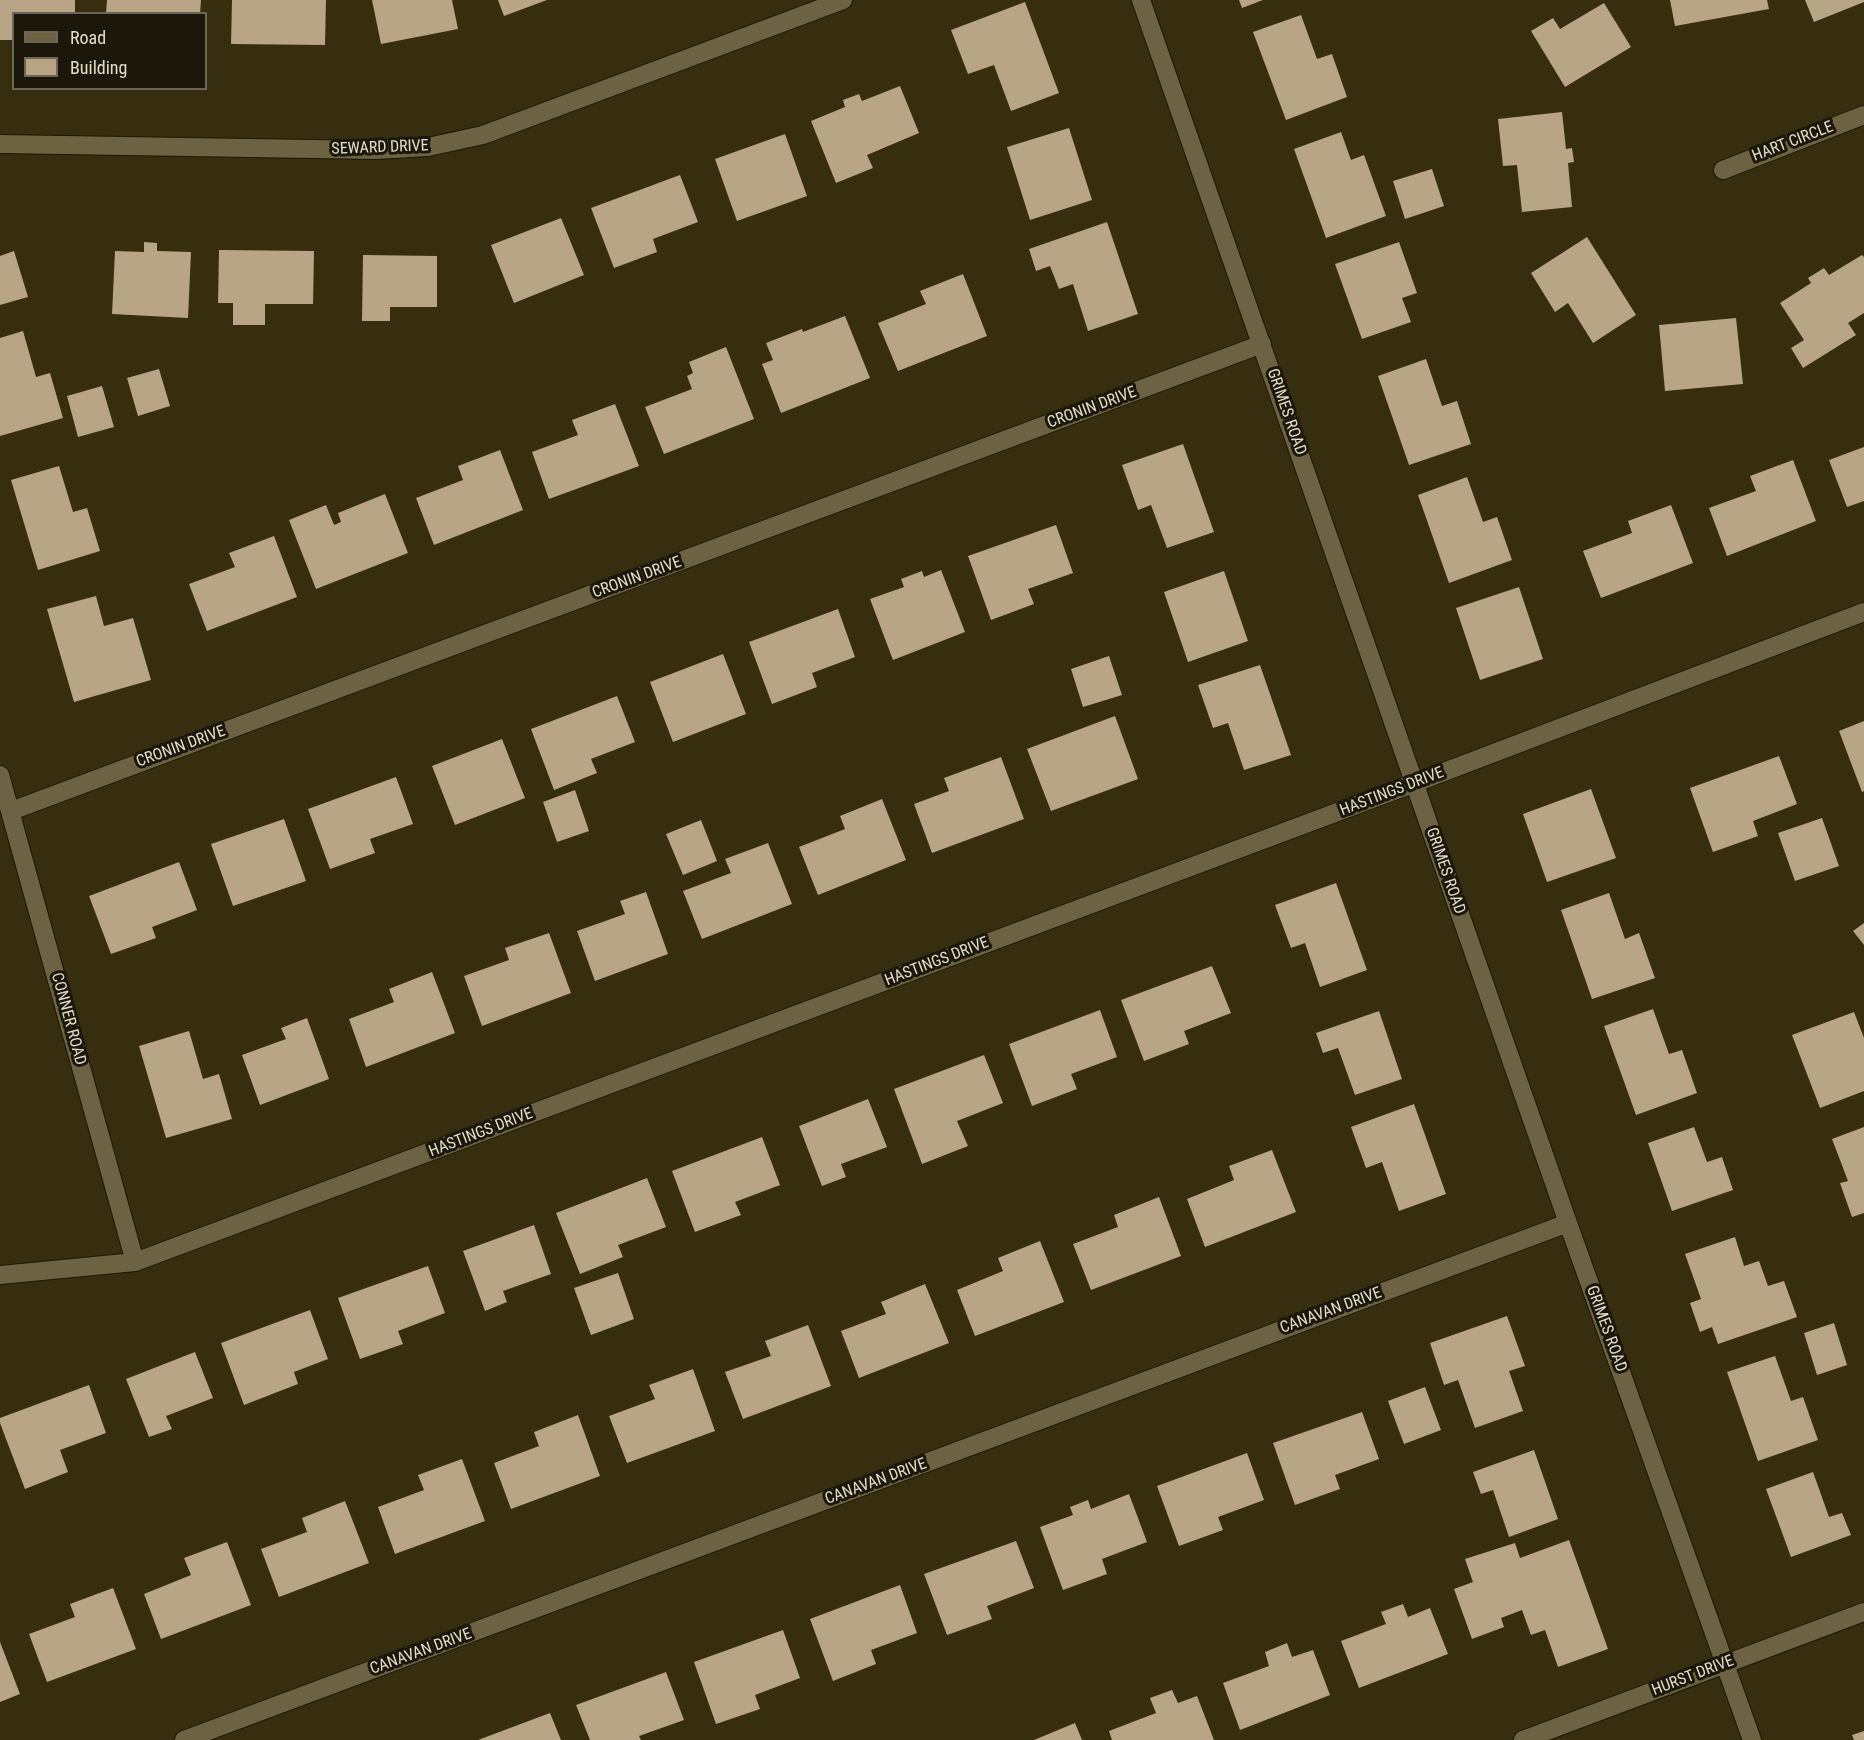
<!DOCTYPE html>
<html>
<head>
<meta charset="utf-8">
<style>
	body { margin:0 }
	#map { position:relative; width:1864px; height:1740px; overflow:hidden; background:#372e0f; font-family:"Roboto Condensed",sans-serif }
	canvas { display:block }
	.legend { position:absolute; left:12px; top:12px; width:195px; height:78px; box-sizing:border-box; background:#1b170a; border:2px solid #6b6657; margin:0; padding:8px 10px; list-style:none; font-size:18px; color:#e2ddcb }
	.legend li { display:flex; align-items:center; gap:12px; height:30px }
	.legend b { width:30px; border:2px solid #6b6657 }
</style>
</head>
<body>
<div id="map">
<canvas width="1864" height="1740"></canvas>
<ul class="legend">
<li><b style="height:8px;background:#6d6343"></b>Road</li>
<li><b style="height:16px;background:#b8a586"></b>Building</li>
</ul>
</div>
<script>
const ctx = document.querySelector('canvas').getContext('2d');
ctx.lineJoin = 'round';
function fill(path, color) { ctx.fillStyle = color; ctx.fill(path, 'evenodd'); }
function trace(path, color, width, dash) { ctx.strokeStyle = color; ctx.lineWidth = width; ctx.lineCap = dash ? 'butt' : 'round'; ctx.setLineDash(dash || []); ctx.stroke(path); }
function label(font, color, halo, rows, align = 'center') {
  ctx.font = font + ' "Roboto Condensed",sans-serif'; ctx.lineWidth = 6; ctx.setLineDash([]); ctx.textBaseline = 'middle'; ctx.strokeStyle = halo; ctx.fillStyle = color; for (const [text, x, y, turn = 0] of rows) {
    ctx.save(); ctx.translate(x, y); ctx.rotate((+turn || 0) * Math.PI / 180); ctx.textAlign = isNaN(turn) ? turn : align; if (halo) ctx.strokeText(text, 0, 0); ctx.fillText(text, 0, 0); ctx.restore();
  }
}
const building = new Path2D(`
	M 0,0 L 75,0 L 75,14 L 14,14 L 14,40 L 0,40 Z
	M 107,0 L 201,0 L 200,14 L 106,14 Z
	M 232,0 L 326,0 L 325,45 L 231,44 Z
	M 372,0 L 452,0 L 458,29 L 381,44 Z
	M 498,0 L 547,0 L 504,16 Z
	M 1239,0 L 1263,0 L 1242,8 Z
	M 1670,0 L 1767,0 L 1769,9 L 1675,26 Z
	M 1805,0 L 1864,0 L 1864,2 L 1814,22 Z
	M 1025,2 L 1059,93 L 1011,111 L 994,65 L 968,74 L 951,30 Z
	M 1604,3 L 1631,47 L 1565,87 L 1531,31 L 1553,18 L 1560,29 Z
	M 1301,15 L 1317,59 L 1332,54 L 1347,97 L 1286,120 L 1253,32 Z
	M 900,86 L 919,133 L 867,155 L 873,168 L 836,183 L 811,121 L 845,107 L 843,100 L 859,94 L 862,101 Z
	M 1562,112 L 1566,149 L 1572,148 L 1574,162 L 1568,163 L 1572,207 L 1522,212 L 1517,165 L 1503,166 L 1498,119 Z
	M 1069,128 L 1092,200 L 1030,220 L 1007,147 Z
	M 1341,132 L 1351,160 L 1364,155 L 1386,216 L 1326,238 L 1294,149 Z
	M 785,134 L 807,196 L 737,221 L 715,159 Z
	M 1432,169 L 1444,206 L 1405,219 L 1393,181 Z
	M 680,175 L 698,222 L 653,239 L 657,252 L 614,268 L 591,208 Z
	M 561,218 L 584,275 L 514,303 L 491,245 Z
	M 1107,222 L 1138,314 L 1088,331 L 1073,284 L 1059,289 L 1050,266 L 1036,271 L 1029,249 Z
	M 1587,237 L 1636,315 L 1593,343 L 1568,303 L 1555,312 L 1531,273 Z
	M 144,242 L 157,243 L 157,251 L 191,252 L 188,318 L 112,314 L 115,251 L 144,252 Z
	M 1399,242 L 1417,293 L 1402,298 L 1411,322 L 1362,339 L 1335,264 Z
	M 219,250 L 314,251 L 313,304 L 265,304 L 265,325 L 233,325 L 233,303 L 218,303 Z
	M 14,251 L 28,297 L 0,305 L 0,256 Z
	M 363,255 L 437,256 L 437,307 L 390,307 L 390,321 L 362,321 Z
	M 1862,255 L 1864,257 L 1864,313 L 1848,323 L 1856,335 L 1803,368 L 1791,348 L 1804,340 L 1780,303 L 1811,283 L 1808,278 L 1824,268 L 1829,275 Z
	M 963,274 L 987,336 L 898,371 L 878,323 L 926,304 L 920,291 Z
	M 845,316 L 870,378 L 781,413 L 762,364 L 773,360 L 766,343 L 802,329 L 803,332 Z
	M 1736,318 L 1743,384 L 1665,391 L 1659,325 Z
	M 23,331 L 36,377 L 50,373 L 63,418 L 0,436 L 0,338 Z
	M 726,347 L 754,419 L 664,454 L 645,407 L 692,389 L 687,376 L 693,373 L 689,362 Z
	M 1426,359 L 1442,406 L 1457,401 L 1471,444 L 1409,465 L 1378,376 Z
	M 159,369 L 170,406 L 138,416 L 127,378 Z
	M 102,386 L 114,427 L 78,437 L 67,396 Z
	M 615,404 L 639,466 L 549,499 L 532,452 L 578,435 L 572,420 Z
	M 1183,444 L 1214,532 L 1167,548 L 1151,505 L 1138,510 L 1122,465 Z
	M 1864,447 L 1864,501 L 1847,507 L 1829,460 Z
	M 500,450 L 523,510 L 434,545 L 416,498 L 463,480 L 458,466 Z
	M 1793,460 L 1816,521 L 1727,556 L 1709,508 L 1756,491 L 1750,476 Z
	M 59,466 L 73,512 L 87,508 L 100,551 L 38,570 L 11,480 Z
	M 1467,477 L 1483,522 L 1497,517 L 1512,560 L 1449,583 L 1418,495 Z
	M 385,494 L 408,553 L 316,589 L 289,520 L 326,505 L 334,525 L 341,522 L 338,513 Z
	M 1671,505 L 1693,563 L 1601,598 L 1583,551 L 1632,533 L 1628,521 Z
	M 1056,525 L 1073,573 L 1028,589 L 1034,604 L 991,620 L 968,556 Z
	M 274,536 L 297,597 L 207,631 L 189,584 L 235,567 L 229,553 Z
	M 941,570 L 965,632 L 893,660 L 870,599 L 904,587 L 901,579 L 922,571 L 924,577 Z
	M 1224,571 L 1248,641 L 1188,662 L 1164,592 Z
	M 1519,587 L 1543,659 L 1480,680 L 1456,608 Z
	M 96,596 L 104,626 L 133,618 L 151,680 L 74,702 L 47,609 Z
	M 838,609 L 855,657 L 812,673 L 817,687 L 772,704 L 749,642 Z
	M 723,654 L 746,714 L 673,742 L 650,682 Z
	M 1109,656 L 1122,695 L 1083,707 L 1071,669 Z
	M 1260,665 L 1291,755 L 1244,770 L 1228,723 L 1213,728 L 1198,685 Z
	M 617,696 L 635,742 L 591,759 L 597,773 L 554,790 L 531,729 Z
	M 1115,716 L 1138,779 L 1051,811 L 1027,749 Z
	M 1864,721 L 1864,791 L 1862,792 L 1839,731 Z
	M 502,739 L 525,798 L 455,825 L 432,766 Z
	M 1779,756 L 1797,804 L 1753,821 L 1758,836 L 1713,852 L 1690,788 Z
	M 1001,757 L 1024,819 L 932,853 L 914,804 L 949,791 L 944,778 Z
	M 396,777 L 413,824 L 370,839 L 375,853 L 330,869 L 308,809 Z
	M 1591,789 L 1616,858 L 1547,882 L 1523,814 Z
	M 575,790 L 589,831 L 557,842 L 543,802 Z
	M 882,799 L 906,860 L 818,895 L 799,847 L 845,829 L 840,816 Z
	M 1822,818 L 1839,866 L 1795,881 L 1778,833 Z
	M 284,819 L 306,881 L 233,906 L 211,844 Z
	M 701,820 L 717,861 L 683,875 L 666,834 Z
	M 768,843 L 792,904 L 702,939 L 683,891 L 731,873 L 725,859 Z
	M 179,862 L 197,910 L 152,927 L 156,938 L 111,954 L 89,896 Z
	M 1336,883 L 1367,970 L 1320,987 L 1305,943 L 1291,948 L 1275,905 Z
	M 646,892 L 668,954 L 595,981 L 577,931 L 625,914 L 620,901 Z
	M 1609,893 L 1625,939 L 1639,933 L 1655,978 L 1592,999 L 1561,910 Z
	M 1864,923 L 1864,945 L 1853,931 Z
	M 549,933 L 571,993 L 482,1026 L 464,976 L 509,960 L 505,948 Z
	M 1212,966 L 1231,1013 L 1184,1031 L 1189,1044 L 1144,1061 L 1121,1000 Z
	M 432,972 L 455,1033 L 366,1067 L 349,1019 L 394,1002 L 389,989 Z
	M 1653,1009 L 1669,1054 L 1682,1050 L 1697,1093 L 1636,1115 L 1604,1026 Z
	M 1100,1010 L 1117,1057 L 1071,1074 L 1077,1089 L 1032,1106 L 1009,1044 Z
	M 1379,1011 L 1402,1079 L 1355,1095 L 1338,1048 L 1323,1053 L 1316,1033 Z
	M 1854,1012 L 1864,1038 L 1864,1091 L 1820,1108 L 1792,1035 Z
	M 307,1018 L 329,1079 L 260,1105 L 242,1055 L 286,1039 L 281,1028 Z
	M 189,1031 L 203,1079 L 219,1074 L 232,1119 L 166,1138 L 139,1046 Z
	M 984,1055 L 1003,1103 L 957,1121 L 968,1146 L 922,1164 L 894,1089 Z
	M 868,1099 L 887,1147 L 841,1164 L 846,1177 L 822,1186 L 799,1126 Z
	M 1414,1104 L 1446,1194 L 1399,1211 L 1382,1162 L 1366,1168 L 1351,1127 Z
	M 1694,1127 L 1707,1162 L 1722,1157 L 1733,1190 L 1672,1211 L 1648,1143 Z
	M 1864,1127 L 1864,1213 L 1852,1217 L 1840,1183 L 1848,1181 L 1832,1139 Z
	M 762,1137 L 780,1185 L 735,1202 L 741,1215 L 695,1232 L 672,1171 Z
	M 1272,1150 L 1296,1212 L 1205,1247 L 1187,1199 L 1234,1180 L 1229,1166 Z
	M 647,1178 L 666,1227 L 618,1245 L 623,1257 L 580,1274 L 556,1213 Z
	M 1159,1197 L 1181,1256 L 1091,1290 L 1073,1244 L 1118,1227 L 1114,1215 Z
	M 534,1225 L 551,1274 L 503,1291 L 507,1302 L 485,1311 L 463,1251 Z
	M 1735,1237 L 1744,1266 L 1759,1261 L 1768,1286 L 1784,1281 L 1797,1317 L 1718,1344 L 1712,1327 L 1700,1332 L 1690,1303 L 1701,1299 L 1685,1254 Z
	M 1040,1241 L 1064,1302 L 975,1336 L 957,1290 L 1003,1271 L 998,1258 Z
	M 428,1266 L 445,1313 L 398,1331 L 403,1344 L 360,1359 L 338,1298 Z
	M 618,1273 L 634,1319 L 591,1335 L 574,1288 Z
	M 925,1284 L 949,1343 L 859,1378 L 841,1331 L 886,1314 L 881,1302 Z
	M 310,1310 L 328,1359 L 294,1372 L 298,1384 L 244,1405 L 221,1343 Z
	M 1507,1316 L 1525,1366 L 1509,1371 L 1523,1411 L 1475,1428 L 1458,1380 L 1444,1385 L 1430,1343 Z
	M 1834,1323 L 1847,1365 L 1817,1375 L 1804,1333 Z
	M 808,1325 L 831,1386 L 743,1419 L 725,1372 L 771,1356 L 765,1341 Z
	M 195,1352 L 213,1398 L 166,1416 L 172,1429 L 149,1437 L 126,1379 Z
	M 1775,1356 L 1791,1401 L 1803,1397 L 1818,1440 L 1758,1461 L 1727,1372 Z
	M 693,1369 L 715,1431 L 627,1463 L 609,1416 L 655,1399 L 649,1385 Z
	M 89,1385 L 106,1433 L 60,1450 L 68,1472 L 25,1489 L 0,1423 L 0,1418 Z
	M 1425,1387 L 1441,1430 L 1404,1444 L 1388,1401 Z
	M 1362,1412 L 1379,1459 L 1335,1475 L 1340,1489 L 1295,1505 L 1273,1443 Z
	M 578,1415 L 600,1476 L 511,1509 L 494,1463 L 539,1446 L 534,1432 Z
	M 1534,1450 L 1558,1519 L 1509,1537 L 1493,1490 L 1481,1494 L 1473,1472 Z
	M 1247,1453 L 1264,1500 L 1218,1517 L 1223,1530 L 1179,1546 L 1157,1486 Z
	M 462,1459 L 485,1521 L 395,1554 L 378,1507 L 424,1490 L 418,1475 Z
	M 1813,1472 L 1829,1517 L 1842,1513 L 1851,1535 L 1791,1557 L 1766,1489 Z
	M 1129,1494 L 1147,1542 L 1102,1559 L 1107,1574 L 1063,1590 L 1040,1527 L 1073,1515 L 1070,1507 L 1088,1500 L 1091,1509 Z
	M 345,1501 L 369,1563 L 279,1597 L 261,1549 L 307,1532 L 302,1518 Z
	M 1569,1540 L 1608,1649 L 1558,1667 L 1545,1630 L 1531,1635 L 1522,1610 L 1501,1618 L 1504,1627 L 1472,1639 L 1454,1589 L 1473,1582 L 1465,1559 L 1515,1543 L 1520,1558 Z
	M 1016,1541 L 1034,1588 L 987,1606 L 992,1619 L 947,1635 L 924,1574 Z
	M 227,1542 L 251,1605 L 161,1639 L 144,1594 L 191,1575 L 184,1558 Z
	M 900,1585 L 917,1633 L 871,1650 L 876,1664 L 833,1681 L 810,1619 Z
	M 113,1588 L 136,1649 L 47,1682 L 29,1634 L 75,1617 L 70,1604 Z
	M 1403,1604 L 1408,1617 L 1430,1608 L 1448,1654 L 1359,1688 L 1341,1641 L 1386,1624 L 1381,1612 Z
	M 783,1630 L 800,1678 L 755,1695 L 760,1709 L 716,1724 L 694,1662 Z
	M 0,1642 L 20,1694 L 0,1702 Z
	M 1287,1643 L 1292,1657 L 1313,1650 L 1330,1695 L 1240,1730 L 1223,1683 L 1269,1666 L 1265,1652 Z
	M 666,1672 L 684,1720 L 639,1736 L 641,1740 L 590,1740 L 576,1705 Z
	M 1172,1690 L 1178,1703 L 1197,1696 L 1214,1740 L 1112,1740 L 1109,1731 L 1156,1713 L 1150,1698 Z
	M 550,1713 L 561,1740 L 478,1740 Z
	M 1075,1723 L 1082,1740 L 1034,1740 Z
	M 1864,1731 L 1864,1740 L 1854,1740 L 1852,1735 Z`);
const minor = new Path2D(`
	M 1141,0 L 1568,1223 L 1752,1740
	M 0,144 L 376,150 L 428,147 L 483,135 L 843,0
	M 1723,170 L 1864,115
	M 0,775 L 135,1262
	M 11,811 L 1262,344
	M 0,1275 L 135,1262 L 1415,783 L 1864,612
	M 184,1740 L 1568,1223
	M 1523,1740 L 1864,1612`);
const streetNames = [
	["HART CIRCLE",1793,142,-21],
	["SEWARD DRIVE",380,148,-2],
	["CRONIN DRIVE",1092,408,-20],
	["GRIMES ROAD",1286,412,71],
	["CRONIN DRIVE",637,578,-20],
	["CRONIN DRIVE",181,747,-20],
	["HASTINGS DRIVE",1392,792,-21],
	["GRIMES ROAD",1445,871,71],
	["HASTINGS DRIVE",937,962,-21],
	["CONNER ROAD",68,1019,75],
	["HASTINGS DRIVE",481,1133,-21],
	["CANAVAN DRIVE",1331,1311,-20],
	["GRIMES ROAD",1606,1329,70],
	["CANAVAN DRIVE",876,1482,-20],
	["CANAVAN DRIVE",421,1652,-20],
	["HURST DRIVE",1693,1676,-21]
];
fill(building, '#b8a586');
trace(minor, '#1f1600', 20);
trace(minor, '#6d6343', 18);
label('16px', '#e2ddcb', '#1b170a', streetNames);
</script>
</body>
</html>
